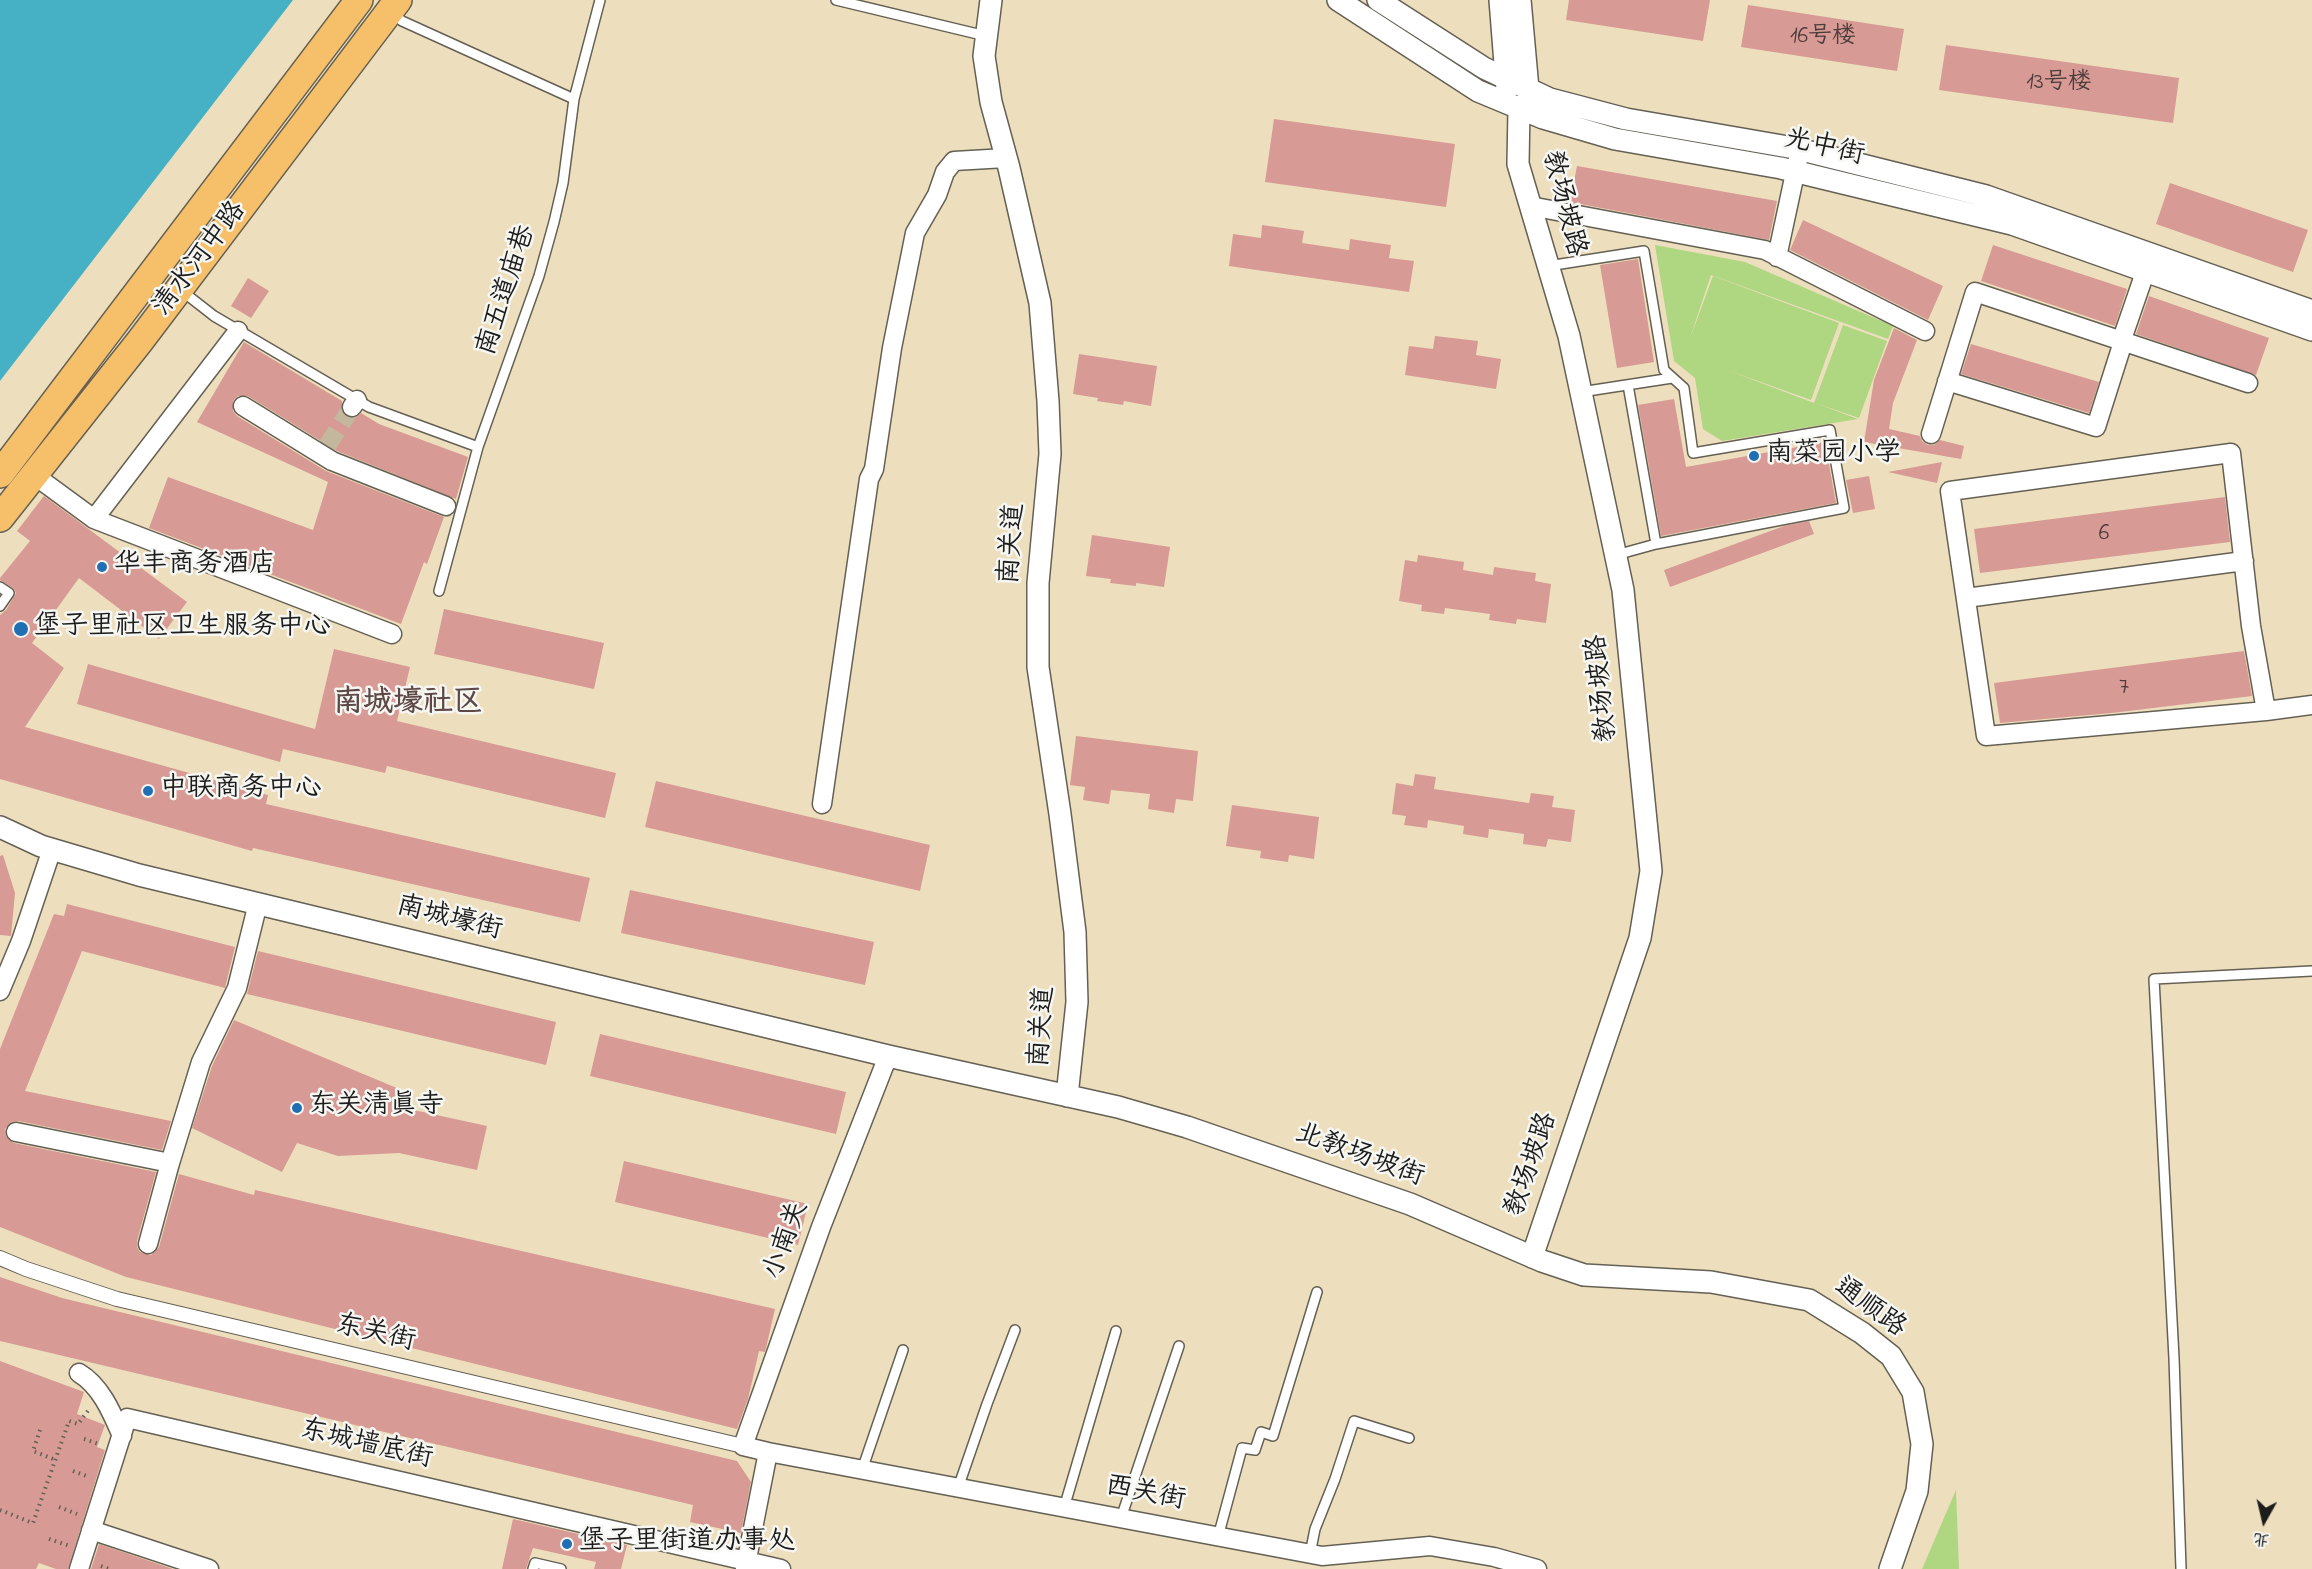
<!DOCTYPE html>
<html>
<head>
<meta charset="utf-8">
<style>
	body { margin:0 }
	#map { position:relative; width:2312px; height:1569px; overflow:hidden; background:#eddfbd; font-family:"Indie Flower","LXGW WenKai TC",sans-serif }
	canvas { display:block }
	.north { position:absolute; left:2234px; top:1491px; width:60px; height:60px; -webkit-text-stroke:4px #f6f6f2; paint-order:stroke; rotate:188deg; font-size:16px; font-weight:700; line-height:24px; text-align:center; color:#1c1c1c }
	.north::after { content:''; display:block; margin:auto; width:21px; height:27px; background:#1c1c1c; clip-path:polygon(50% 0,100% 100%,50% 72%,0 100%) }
</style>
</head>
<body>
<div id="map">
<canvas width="2312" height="1569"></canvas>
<div class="north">北</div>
</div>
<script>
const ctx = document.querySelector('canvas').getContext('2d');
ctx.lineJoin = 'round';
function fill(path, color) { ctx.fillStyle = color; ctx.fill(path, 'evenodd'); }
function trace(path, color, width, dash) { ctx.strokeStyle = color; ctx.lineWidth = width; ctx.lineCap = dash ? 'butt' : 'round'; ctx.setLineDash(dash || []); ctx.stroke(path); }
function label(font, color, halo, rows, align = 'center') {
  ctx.font = font + ' "Indie Flower","LXGW WenKai TC",sans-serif'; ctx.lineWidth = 5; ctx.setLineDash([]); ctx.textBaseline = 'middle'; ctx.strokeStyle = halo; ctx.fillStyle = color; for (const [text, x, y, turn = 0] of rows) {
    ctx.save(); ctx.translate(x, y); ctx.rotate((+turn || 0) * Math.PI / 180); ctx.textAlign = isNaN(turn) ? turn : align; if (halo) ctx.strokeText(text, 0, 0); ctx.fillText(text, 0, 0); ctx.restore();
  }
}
const green = new Path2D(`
	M 1655,245 L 1745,262 L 1893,326 L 1888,339 L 1711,275 L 1689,341 L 1713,276 L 1839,323 L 1811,400 L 1727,370 L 1814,403 L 1843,325 L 1887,341 L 1859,418 L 1815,403 L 1858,419 L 1722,441 L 1703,429 L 1695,378 L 1674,361 Z
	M 1956,1490 L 1959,1569 L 1922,1569 Z`);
const water = new Path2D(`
	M 0,0 L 293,0 L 0,381 Z`);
const building = new Path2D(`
	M 1569,0 L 1710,0 L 1703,41 L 1566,20 Z
	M 1748,5 L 1904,29 L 1897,71 L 1741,47 Z
	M 1946,45 L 2179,78 L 2173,123 L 1939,90 Z
	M 1274,119 L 1455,144 L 1446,207 L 1265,182 Z
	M 1577,166 L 1777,201 L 1769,240 L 1570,202 Z
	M 2170,183 L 2308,230 L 2293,272 L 2156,224 Z
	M 1803,220 L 1943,286 L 1928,320 L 1790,250 Z
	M 1262,225 L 1304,231 L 1302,243 L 1349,250 L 1350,239 L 1391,245 L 1389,258 L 1414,261 L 1409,292 L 1229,266 L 1233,234 L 1261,238 Z
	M 1993,245 L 2127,289 L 2115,326 L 1981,281 Z
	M 1638,259 L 1654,362 L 1617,368 L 1600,265 Z
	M 248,278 L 269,291 L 251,318 L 231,306 Z
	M 2149,296 L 2269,338 L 2256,375 L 2136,334 Z
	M 1894,328 L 1917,340 L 1893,403 L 1889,429 L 1920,436 L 1922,441 L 1928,445 L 1934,445 L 1940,440 L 1964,446 L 1961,459 L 1864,442 L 1874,380 Z
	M 1435,336 L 1478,341 L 1476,355 L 1501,359 L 1496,389 L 1405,375 L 1409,346 L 1433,349 Z
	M 244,342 L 342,401 L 342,411 L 346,416 L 356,417 L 361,413 L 379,424 L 468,457 L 456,499 L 337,451 L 248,396 L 238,396 L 233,401 L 233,411 L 237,416 L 326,471 L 444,517 L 427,564 L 424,562 L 401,624 L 149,528 L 168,477 L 313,530 L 328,482 L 197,422 Z
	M 1971,344 L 2099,382 L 2089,413 L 1961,374 Z
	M 1079,354 L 1157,366 L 1151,406 L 1124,401 L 1123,405 L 1097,401 L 1098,398 L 1073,394 Z
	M 1674,399 L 1686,467 L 1825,442 L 1836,503 L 1661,536 L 1638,405 Z
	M 1942,462 L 1937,483 L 1888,472 Z
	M 1869,476 L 1875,509 L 1853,513 L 1846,480 Z
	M 44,496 L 187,602 L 159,639 L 79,578 L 32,643 L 64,668 L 25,727 L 268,795 L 266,804 L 590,878 L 580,922 L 253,848 L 252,851 L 0,779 L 0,615 L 6,610 L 16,593 L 13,588 L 0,580 L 0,578 L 30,541 L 17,531 Z
	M 2225,497 L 2230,542 L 1980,573 L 1974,529 Z
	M 1809,521 L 1814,534 L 1670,587 L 1664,570 L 1784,526 Z
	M 1092,535 L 1170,547 L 1164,587 L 1136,583 L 1136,586 L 1110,583 L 1111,579 L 1086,576 Z
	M 1418,555 L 1464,562 L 1463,570 L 1493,575 L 1494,567 L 1536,573 L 1535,581 L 1551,584 L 1546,623 L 1517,619 L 1516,624 L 1489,620 L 1490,614 L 1445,608 L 1444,614 L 1421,611 L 1422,605 L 1399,601 L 1405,560 L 1417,562 Z
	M 444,609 L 604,643 L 594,689 L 434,654 Z
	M 334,649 L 410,667 L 397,721 L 616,773 L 605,818 L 387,766 L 385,773 L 283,749 L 280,762 L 77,704 L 88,664 L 315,729 Z
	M 2244,651 L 2252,696 L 2112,713 L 2000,723 L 1994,683 Z
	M 1076,736 L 1198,751 L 1193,801 L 1176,799 L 1174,813 L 1148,809 L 1150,794 L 1111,790 L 1109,804 L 1083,800 L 1085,787 L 1070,785 Z
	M 1415,774 L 1436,777 L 1434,789 L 1529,803 L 1531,793 L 1554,796 L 1552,807 L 1575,810 L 1571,842 L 1548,839 L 1546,847 L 1523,844 L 1524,834 L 1489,829 L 1488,838 L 1463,834 L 1464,826 L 1428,820 L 1427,828 L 1404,825 L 1406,816 L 1392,814 L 1396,783 L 1413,786 Z
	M 656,781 L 930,845 L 920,891 L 645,827 Z
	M 1232,805 L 1319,817 L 1314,859 L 1289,855 L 1288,862 L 1260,858 L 1261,851 L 1226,846 Z
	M 3,855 L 15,893 L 11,936 L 0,935 L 0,856 Z
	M 630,890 L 874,942 L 865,985 L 621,933 Z
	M 67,904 L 235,947 L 225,988 L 82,951 L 25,1091 L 171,1121 L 162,1150 L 18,1121 L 12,1122 L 5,1129 L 6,1136 L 14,1143 L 156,1172 L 137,1241 L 137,1247 L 140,1252 L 151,1255 L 159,1247 L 179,1174 L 254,1195 L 255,1190 L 775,1309 L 766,1348 L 765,1352 L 759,1351 L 748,1399 L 737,1429 L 126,1277 L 0,1227 L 0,1049 L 54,914 L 64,916 Z
	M 258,951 L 556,1022 L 546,1065 L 247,994 Z
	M 234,1020 L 404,1091 L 400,1107 L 487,1126 L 477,1170 L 399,1153 L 338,1156 L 297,1143 L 282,1172 L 192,1128 L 212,1066 Z
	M 600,1034 L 846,1092 L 836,1134 L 590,1076 Z
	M 624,1161 L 808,1204 L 798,1245 L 615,1202 Z
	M 0,1277 L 62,1298 L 737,1461 L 751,1482 L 741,1533 L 690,1522 L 693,1505 L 0,1341 Z
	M 0,1361 L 84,1392 L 77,1414 L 105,1425 L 97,1447 L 105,1450 L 68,1569 L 56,1569 L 39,1563 L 36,1569 L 0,1569 Z
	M 513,1519 L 627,1545 L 621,1569 L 594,1569 L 596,1562 L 533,1548 L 526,1569 L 502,1569 Z
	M 99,1544 L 173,1569 L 91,1569 Z`);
const minorTunnel = new Path2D(`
	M 327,446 L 352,407`);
const path = new Path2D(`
	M 40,1430 L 33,1451 L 56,1460
	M 84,1439 L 99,1444
	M 73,1471 L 89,1477
	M 59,1507 L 77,1514
	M 0,1510 L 33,1523 L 69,1421 L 78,1424 L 90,1408
	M 49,1539 L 70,1546
	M 101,1566 L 109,1569`);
const service = new Path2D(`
	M 836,0 L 986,36
	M 392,13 L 402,21 L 574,99
	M 1548,266 L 1644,251 L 1664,370 L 1684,388 L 1693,453 L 1830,430 L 1844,508 L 1656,544 L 1616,555
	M 182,291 L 214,316 L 369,407 L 478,447
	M 1628,385 L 1656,544
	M 1581,392 L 1672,378
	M 0,587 L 9,593 L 0,606
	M 439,591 L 478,447 L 539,276 L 554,222 L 563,183 L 574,99 L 600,0
	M 862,1470 L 903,1350
	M 958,1488 L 987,1404 L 1015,1330
	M 1064,1508 L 1116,1331
	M 1121,1518 L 1179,1346
	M 1218,1537 L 1242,1448 L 1255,1450 L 1261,1432 L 1273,1436 L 1317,1292
	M 1310,1554 L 1315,1529 L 1335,1479 L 1354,1421 L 1409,1438
	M 533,1569 L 535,1563 L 561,1569
	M 2181,1569 L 2174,1358 L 2154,979 L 2312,971`);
const pedestrian = new Path2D(`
	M 0,1258 L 26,1269 L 117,1299 L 743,1446`);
const minor = new Path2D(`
	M 1530,206 L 1765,250 L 1925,331
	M 1777,257 L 1800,150
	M 2121,342 L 2150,258
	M 1947,381 L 2096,427 L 2123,342
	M 243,406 L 332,461 L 446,506
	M 352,407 L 357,400
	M 1931,434 L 1975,292 L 2248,383
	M 34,475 L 94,519 L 392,634
	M 94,519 L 238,331
	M 1966,598 L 2244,561
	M 2266,711 L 2251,626 L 2231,453 L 1950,491 L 1986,736 L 2266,711 L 2312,705
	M 822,804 L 869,479 L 874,469 L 892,348 L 915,233 L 937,195 L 945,172 L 954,161 L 1006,158
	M 0,991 L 21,941 L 52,849
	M 888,1056 L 821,1227 L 743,1446 L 768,1452 L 1322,1556 L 1430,1546 L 1494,1557 L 1537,1569
	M 16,1132 L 170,1163 L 201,1062 L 237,988 L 258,903
	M 148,1244 L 170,1163
	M 79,1373 C 101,1386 112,1413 122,1436
	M 91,1530 L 209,1569
	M 79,1569 L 127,1418 L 781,1569
	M 745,1569 L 768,1452`);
const tertiary = new Path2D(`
	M 991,0 L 984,56 L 991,102 L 1009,168 L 1040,303 L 1048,401 L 1050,454 L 1038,583 L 1038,667 L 1060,814 L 1075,932 L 1077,1002 L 1067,1096
	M 1338,0 L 1478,91 L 1543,118 L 1615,139 L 1781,168 L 2012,224 L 2312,330
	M 1378,0 L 1484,68 L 1550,99 L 1626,119 L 1794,148 L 1986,196 L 2312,311
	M 1500,0 L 1507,89
	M 1520,0 L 1529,100
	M 1519,108 L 1518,164 L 1569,336 L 1623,590 L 1651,871 L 1640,938 L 1532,1257
	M 0,827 L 41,846 L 139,875 L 888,1056 L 1118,1107 L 1187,1127 L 1410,1204 L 1542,1261 L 1584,1275 L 1711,1282 L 1809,1300 L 1862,1333 L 1891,1356 L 1913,1392 L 1922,1444 L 1917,1491 L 1890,1569`);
const primary = new Path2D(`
	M 0,474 L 359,0
	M 0,518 L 140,341 L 398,0`);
const markers = [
	[1754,456,6,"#1f6fb2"],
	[102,567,6,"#1f6fb2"],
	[21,629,8,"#1f6fb2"],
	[148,791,6,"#1f6fb2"],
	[297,1108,6,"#1f6fb2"],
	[567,1544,6,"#1f6fb2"]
];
const numberNames = [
	["16号楼",1823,38],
	["13号楼",2059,84],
	["6",2104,535],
	["7",2124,689]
];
const streetNames = [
	["光中街",1824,149,13],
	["教场坡路",1562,204,76],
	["清水河中路",201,260,-53],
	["南五道庙巷",508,291,-72],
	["南关道",1014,544,-86],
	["教场坡路",1604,688,-96],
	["南城壕街",449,920,14],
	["南关道",1044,1027,-86],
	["北教场坡街",1359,1157,20],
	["教场坡路",1533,1165,-71],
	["小南关",788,1241,-70],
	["通顺路",1869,1309,36],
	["东关街",375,1335,13],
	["东城墙底街",366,1446,13],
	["西关街",1145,1495,11]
];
const poiNames = [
	["南菜园小学",1766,456],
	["华丰商务酒店",114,567],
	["堡子里社区卫生服务中心",34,629],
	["中联商务中心",160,791],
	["东关清真寺",309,1108],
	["堡子里街道办事处",579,1544]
];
const quarterNames = [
	["南城壕社区",408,705]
];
fill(green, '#afd680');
fill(water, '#46b0c4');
fill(building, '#d79a95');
trace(minorTunnel, '#c3b89d', 18, [18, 9]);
trace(service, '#656054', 12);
trace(pedestrian, '#656054', 16);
trace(minor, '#656054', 21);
trace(tertiary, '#656054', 24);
trace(primary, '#656054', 30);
trace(path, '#656054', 4, [1.5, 4.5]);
trace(service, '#fff', 9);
trace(pedestrian, '#fff', 14);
trace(minor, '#fff', 18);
trace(tertiary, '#fff', 21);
trace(primary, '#f6c06b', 27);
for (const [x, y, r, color] of markers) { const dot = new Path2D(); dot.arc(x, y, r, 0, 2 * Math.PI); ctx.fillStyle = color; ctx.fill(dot); trace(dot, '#f6f6f2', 2); }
label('24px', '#4b3c3a', null, numberNames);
label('27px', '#1c1c1c', '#f6f6f2', streetNames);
label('27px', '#1c1c1c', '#f6f6f2', poiNames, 'left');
label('bold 30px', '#5d4846', '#f6f6f2', quarterNames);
</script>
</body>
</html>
